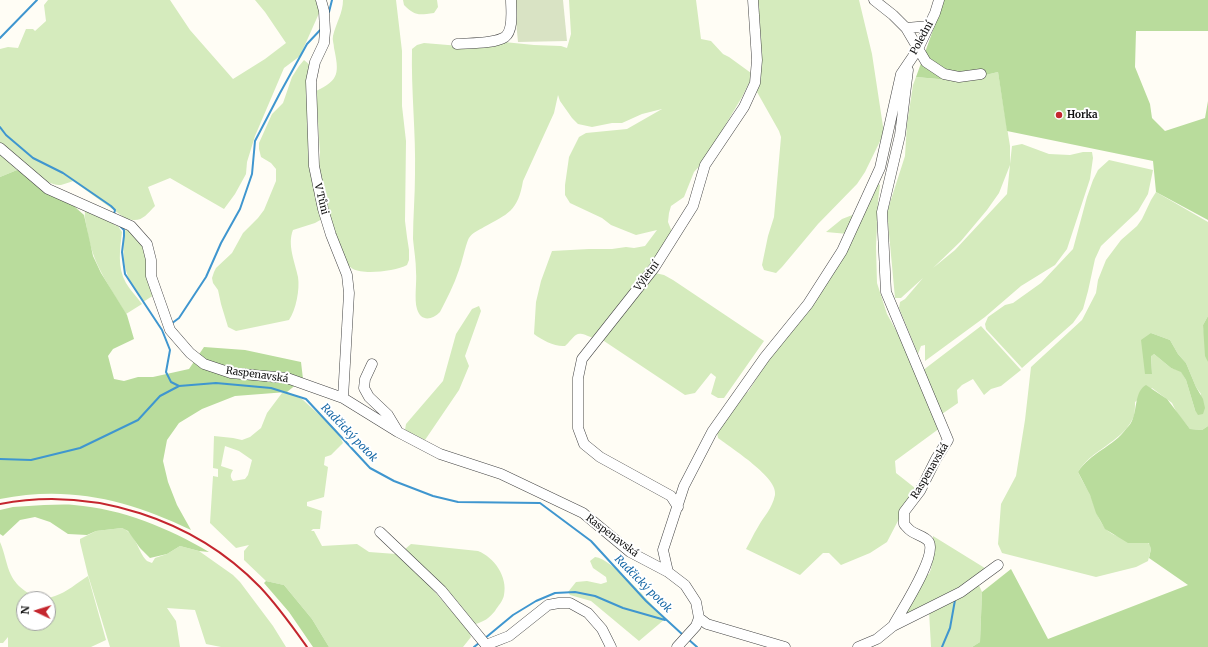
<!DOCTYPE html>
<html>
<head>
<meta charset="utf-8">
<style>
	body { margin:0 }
	#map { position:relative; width:1208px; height:647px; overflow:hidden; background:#fffdf5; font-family:Merriweather,serif }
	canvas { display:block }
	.north { position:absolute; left:16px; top:591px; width:40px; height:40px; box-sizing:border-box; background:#fff; border:1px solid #a0a0a0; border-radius:50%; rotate:274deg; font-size:11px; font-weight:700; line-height:16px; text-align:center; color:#111 }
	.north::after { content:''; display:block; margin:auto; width:14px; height:18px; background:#c4262e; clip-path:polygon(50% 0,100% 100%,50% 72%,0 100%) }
</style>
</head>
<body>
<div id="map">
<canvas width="1208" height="647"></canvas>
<div class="north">N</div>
</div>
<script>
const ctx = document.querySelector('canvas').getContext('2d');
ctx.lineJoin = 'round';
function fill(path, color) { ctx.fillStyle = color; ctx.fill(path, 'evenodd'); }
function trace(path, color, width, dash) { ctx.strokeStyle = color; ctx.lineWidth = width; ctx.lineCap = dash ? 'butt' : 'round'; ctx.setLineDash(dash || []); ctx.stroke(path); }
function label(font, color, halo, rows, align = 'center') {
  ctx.font = font + ' Merriweather,serif'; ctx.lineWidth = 4; ctx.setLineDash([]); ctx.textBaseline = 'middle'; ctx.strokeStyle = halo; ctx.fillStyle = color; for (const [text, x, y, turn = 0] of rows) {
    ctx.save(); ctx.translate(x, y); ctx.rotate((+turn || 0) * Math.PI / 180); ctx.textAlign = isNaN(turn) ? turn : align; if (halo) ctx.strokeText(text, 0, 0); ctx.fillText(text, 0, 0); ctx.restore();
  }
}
const green = new Path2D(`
	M 48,0 L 170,0 L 190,30 L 233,79 L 265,59 L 286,43 L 265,12 L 255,0 L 319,0 L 320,11 L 300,56 L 284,68 L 255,136 L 247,162 L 246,174 L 235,194 L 224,209 L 170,178 L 148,187 L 155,206 C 145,216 141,224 125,218 L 73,181 C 70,182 65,184 61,185 C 45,187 10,155 0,143 L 0,49 L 8,47 L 18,48 L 26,29 L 33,29 L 35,31 L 46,21 L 44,5 Z
	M 343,0 L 396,0 L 402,51 L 402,106 L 406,141 L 405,221 L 407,237 L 409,250 L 409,260 L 407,265 C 396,271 364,275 353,269 C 351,268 349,266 348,265 L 329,218 L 319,170 L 320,153 L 316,91 C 340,80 339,72 334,48 C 334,44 332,40 333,36 C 336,23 343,13 343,0 Z
	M 403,0 L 437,0 L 438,7 L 434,13 C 418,15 415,16 404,5 Z
	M 569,0 L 696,0 L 701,39 L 711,41 L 723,54 L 729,57 L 751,73 L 751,79 L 742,97 L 704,161 L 694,172 L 684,197 L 671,206 L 669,213 L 668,222 L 672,232 L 654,261 L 593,338 C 574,329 577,335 565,346 C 555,347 542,340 534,334 L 536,302 L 541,281 L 552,251 L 589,249 L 612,249 L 626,247 L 634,248 L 645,246 L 657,230 L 636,235 L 611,225 L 602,218 L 570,203 L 565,195 L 565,185 L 569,157 L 579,137 L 586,133 L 627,129 L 662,109 L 642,114 L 622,123 L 612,123 L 592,127 L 578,124 L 572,118 L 560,101 L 558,95 L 554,113 L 523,181 C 518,211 508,214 484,227 C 479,230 472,233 469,238 C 466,243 462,263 459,270 C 454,285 447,298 440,312 C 432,320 421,322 417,309 C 414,299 417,282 416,272 C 416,261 414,250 413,239 C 413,217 415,196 415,174 C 416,133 411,91 412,49 L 417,45 L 424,43 L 460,46 L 504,42 L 534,45 L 561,46 L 567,48 L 571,34 Z
	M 756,0 L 859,0 L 872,54 L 884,133 L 865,172 L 857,184 L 818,224 L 782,267 L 776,273 L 764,270 L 762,265 L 768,236 L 774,217 L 781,137 L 779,131 L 757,92 L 758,84 Z
	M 304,60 L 310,65 L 322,219 L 315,223 L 293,230 C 287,245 295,262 298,277 C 300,289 296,310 289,320 L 236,331 L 228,327 L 221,304 L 218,290 L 213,283 L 212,278 L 214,272 L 216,268 L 232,253 L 243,233 L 258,218 L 264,210 L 276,181 L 276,169 L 271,163 L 261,157 L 259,149 L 259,143 L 272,114 L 283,103 L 292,77 L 299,66 Z
	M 998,72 L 1010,146 L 1010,164 L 1012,146 L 1022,144 L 1049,154 L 1070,155 L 1083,152 L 1092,152 L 1093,158 L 1090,179 L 1067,249 L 1055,265 L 1021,286 L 985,317 L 925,361 L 925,345 L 921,346 L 918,354 L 899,308 L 900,302 L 905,299 L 923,278 L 901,298 L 895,298 L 887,212 L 905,156 L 907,124 L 913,85 L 916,77 L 961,81 ZM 1010,165 L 1007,194 L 955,250 L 933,268 L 961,241 L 987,210 L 999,193 Z
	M 0,153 L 17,170 L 0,177 Z
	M 1109,160 L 1153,170 L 1148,194 L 1138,211 L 1101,246 L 1095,259 L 1088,291 L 1083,309 L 1073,323 L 1022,368 L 986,329 L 985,324 L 988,317 L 1005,305 L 1013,303 L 1041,283 L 1073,249 L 1087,197 L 1093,180 L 1098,170 Z
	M 875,182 L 880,185 L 878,201 L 876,247 L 877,283 L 887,314 L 898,334 L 940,428 L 895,461 L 896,473 L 915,488 L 887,542 L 870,553 L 841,565 L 829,553 L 823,553 L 800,575 L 746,549 C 750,542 753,535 758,527 C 764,516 772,509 775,495 C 779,478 731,448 718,438 L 717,432 L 731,398 L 748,392 L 848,234 L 826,232 L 842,219 L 855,214 Z
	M 1156,192 L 1208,222 L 1208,316 L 1203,325 L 1208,362 L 1208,426 L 1202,430 L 1190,429 L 1177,413 L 1172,403 L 1152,388 L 1135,402 C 1135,408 1135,416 1132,420 C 1120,443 1091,450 1078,472 C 1082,481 1087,488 1091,497 C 1097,512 1100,530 1117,536 C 1128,539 1140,539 1150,544 L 1151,549 L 1148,561 L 1136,567 L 1096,577 L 1002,553 L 998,544 L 1001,504 L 1016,476 L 1025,420 L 1031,367 L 1082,320 L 1096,293 L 1098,280 L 1106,260 L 1121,240 L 1137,226 L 1142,219 L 1151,200 ZM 1151,333 L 1170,340 L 1178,354 L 1186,363 L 1196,387 L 1201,394 L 1195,410 L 1186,380 L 1181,371 L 1171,368 L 1154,354 L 1151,355 L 1152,374 L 1145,374 Z
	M 85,211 L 114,220 L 114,225 L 118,226 L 122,232 C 120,249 117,267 126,283 C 130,290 137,297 142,304 L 126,314 C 109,285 92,264 87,229 C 86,223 84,217 85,211 Z
	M 126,227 L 142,240 L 154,295 L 143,302 C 139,296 135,290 131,283 C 122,267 122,244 126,227 Z
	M 655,273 L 664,275 L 673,280 L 764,341 L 724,398 L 718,398 L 711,394 L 716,377 L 711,373 L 695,393 L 685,395 L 604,341 L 604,338 Z
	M 479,306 L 481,311 L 465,356 L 469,366 L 459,390 L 425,440 L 405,430 L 406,424 L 443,381 L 456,334 L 472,309 Z
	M 981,326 L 1021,370 L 1001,386 L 991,389 L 984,395 L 973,379 L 962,385 L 957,390 L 958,403 L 942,414 L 922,371 Z
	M 288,392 L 302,399 L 337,431 L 343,443 L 331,455 L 325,457 L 324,465 L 328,467 L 324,497 L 307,502 L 307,506 L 322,511 L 320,529 L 313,529 L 311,531 L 314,531 L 322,546 L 357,544 L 369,552 L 396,554 L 427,583 L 469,631 L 471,637 L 463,647 L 329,647 L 312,619 L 284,585 L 266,581 L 244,560 L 244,551 L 249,545 L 236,548 L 210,523 L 213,476 L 218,477 L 218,469 L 213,468 L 214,436 L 233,438 L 242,440 L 250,437 L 261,428 L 267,413 L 282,393 ZM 225,446 L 239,451 L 252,460 L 248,475 L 245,479 L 233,481 C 230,477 230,475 233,470 L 221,466 Z
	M 122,528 C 137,534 137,551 147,561 L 152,563 L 155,558 L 167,554 L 180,546 L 199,551 L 233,575 L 240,582 L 273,626 L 286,647 L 221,647 L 206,644 L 195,610 L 167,608 L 176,621 L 180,647 L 110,647 L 88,575 L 80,542 L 80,539 L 96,531 Z
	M 933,536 L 988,570 L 957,591 L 905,616 L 903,613 L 925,576 L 929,574 L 931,569 L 933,558 Z
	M 0,542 C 5,553 6,565 11,575 C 18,590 39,603 55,596 C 67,592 77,583 88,576 L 106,640 L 91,647 L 8,647 L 8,637 L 3,643 L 0,643 ZM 24,599 L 48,599 L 48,623 L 24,623 Z
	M 411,544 L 478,551 C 494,557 508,577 504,595 C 503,601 498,606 495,611 C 489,618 484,622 475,624 C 455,596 431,571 404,550 Z
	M 595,557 C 613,559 651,604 665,619 L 639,641 L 591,601 L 570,595 L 568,592 L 576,582 L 587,581 L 601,584 L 607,582 L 606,577 L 593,568 L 590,561 Z
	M 978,583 L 982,592 L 980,642 L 972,647 L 931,647 L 929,611 Z`);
const forest = new Path2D(`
	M 944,0 L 1208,0 L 1208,32 L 1208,31 L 1136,31 L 1135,67 L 1150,104 L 1152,118 L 1165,131 L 1205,118 L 1208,101 L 1208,220 L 1156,192 L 1153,161 L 1007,131 L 998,72 L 961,81 L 916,77 Z
	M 17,170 L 57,191 L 84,215 L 93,256 L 101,273 L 127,315 L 134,339 L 113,349 L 108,356 L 114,379 L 124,381 L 138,377 L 153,377 L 189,369 L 204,347 L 245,350 L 301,362 L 303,379 L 287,392 L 235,396 L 202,409 L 179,423 L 167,440 L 163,461 L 168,482 L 177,505 L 191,530 C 129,500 69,485 0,499 L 0,177 Z
	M 1208,316 L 1208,362 L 1205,356 L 1203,325 Z
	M 1151,333 L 1170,340 L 1178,354 L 1186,363 L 1196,387 L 1203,399 L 1205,408 L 1203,414 L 1198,415 L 1195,410 L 1186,380 L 1181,372 L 1171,368 L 1154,354 L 1151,356 L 1152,374 L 1145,374 L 1141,340 Z
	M 1146,385 L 1167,399 L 1190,429 L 1202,430 L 1208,426 L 1208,647 L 972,647 L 980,642 L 982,592 L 1011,569 L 1048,639 L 1188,585 L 1149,558 L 1151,549 L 1149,543 L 1128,543 L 1105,529 L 1096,513 L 1090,495 L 1078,472 C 1090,453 1114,446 1126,429 C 1129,426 1132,422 1133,418 C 1137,408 1135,391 1146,385 Z
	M 44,505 C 54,505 64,504 74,505 C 123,509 168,528 209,552 L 199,551 L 180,546 L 167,554 L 150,558 L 140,548 L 128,531 L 122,528 L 96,531 L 87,535 L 68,534 L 50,522 L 35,517 L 20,520 L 3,536 L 0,534 L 0,510 L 13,507 Z
	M 266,581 L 284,585 L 312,619 L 329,647 L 313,647 L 289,612 L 264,583 Z`);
const cemetery = new Path2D(`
	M 514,0 L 563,0 L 567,41 L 518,42 Z`);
const stream = new Path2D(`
	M 329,12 L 332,0
	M 0,38 L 37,0
	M 0,127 L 6,135 L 33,158 L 63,173 L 111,206 L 115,210 L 114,214
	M 120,226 L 124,230 L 124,236 L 122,252 L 125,274 L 162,330 L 170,350 L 166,372 L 171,382 L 179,386
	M 171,324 L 179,318 L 206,277 L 221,243 L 240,209 L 252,174 L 255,141 L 280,93 L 307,44 L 322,28
	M 0,459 L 31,460 L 80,448 L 138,420 L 160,396 L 179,386 L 216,383 L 271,388 L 306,399 L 370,468 L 394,481 L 433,496 L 458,502 L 540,503 L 591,541 L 646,601 L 683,635
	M 484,639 L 513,615 L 536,601 L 555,593 L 575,592 L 595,596 L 623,608 L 665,620
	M 688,639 L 697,647
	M 474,647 L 479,643
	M 942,647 L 950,628 L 955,600`);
const minor = new Path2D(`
	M 321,0 L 324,11 L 325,31 L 324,43 L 315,62 L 311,81 L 314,166 L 323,209 L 331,235 L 347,275 L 349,293 L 343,398
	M 874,0 L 893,15 L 906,28 L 926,62 L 944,74 L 959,77 L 981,74
	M 906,28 L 929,26
	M 457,44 C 470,43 494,44 505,37 C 514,30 511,10 511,0
	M 0,148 L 48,189 L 131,226 L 147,244 L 151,260 L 151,276 L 170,330 L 190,353 L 204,364 L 231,373 L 287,378 L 343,398 L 398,432 L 440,454 L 501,474 L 583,513 L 630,552 L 668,572 L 685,585 L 696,602 L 699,618 L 707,624 L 785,647
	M 372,364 L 365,379 L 364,388 L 369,397 L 388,415 L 397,430
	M 678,507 L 671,496 L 600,457 L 584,444 L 578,428 L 578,378 L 582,359 L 654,268 L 693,206 L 705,165 L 744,107 L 755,83 L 757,60 L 753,0
	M 380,532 L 441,590 L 486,645 L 509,636 L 548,605 L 559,603 L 570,603 L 588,613 L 602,629 L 611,647
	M 668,572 L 663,550 L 684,486 L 712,432 L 765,357 L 808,304 L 842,251 L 880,168 L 901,74 L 918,49 L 935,13 L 939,0
	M 893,626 C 901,611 937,557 929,542 C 925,536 916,535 911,531 C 908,529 906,526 904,524 L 904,512 L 920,491 L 936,459 L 948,440 L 886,292 L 882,212 L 900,135 L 908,70
	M 677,647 L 696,626 L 699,618
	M 858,647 L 877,639 L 893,626 L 961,592 L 998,565`);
const rail = new Path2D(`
	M 0,504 C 93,486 194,519 260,587 C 278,606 292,626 307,647`);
const markers = [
	[1059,115,4,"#c4262e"]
];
const streetNames = [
	["Polední",922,38,-61],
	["V Tůni",321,199,76],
	["Výletní",647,276,-53],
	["Raspenavská",257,375,8],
	["Raspenavská",930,471,-59],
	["Raspenavská",612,536,37]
];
const poiNames = [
	["Horka",1067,115]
];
const waterNames = [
	["Radčický potok",349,433,46],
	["Radčický potok",643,584,45]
];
fill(green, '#d5ebbd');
fill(forest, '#b9dc9c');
fill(cemetery, '#d9e3c4');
trace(stream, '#3f96cf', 2);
trace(minor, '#444', 11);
trace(minor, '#fff', 10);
trace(rail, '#c4262e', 2);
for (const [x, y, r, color] of markers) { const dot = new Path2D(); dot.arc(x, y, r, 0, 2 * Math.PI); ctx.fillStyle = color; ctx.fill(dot); trace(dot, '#fff', 1.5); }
label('10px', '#111', '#fff', streetNames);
label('bold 10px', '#111', '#fff', poiNames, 'left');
label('italic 11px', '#1768a6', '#fff', waterNames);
</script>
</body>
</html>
